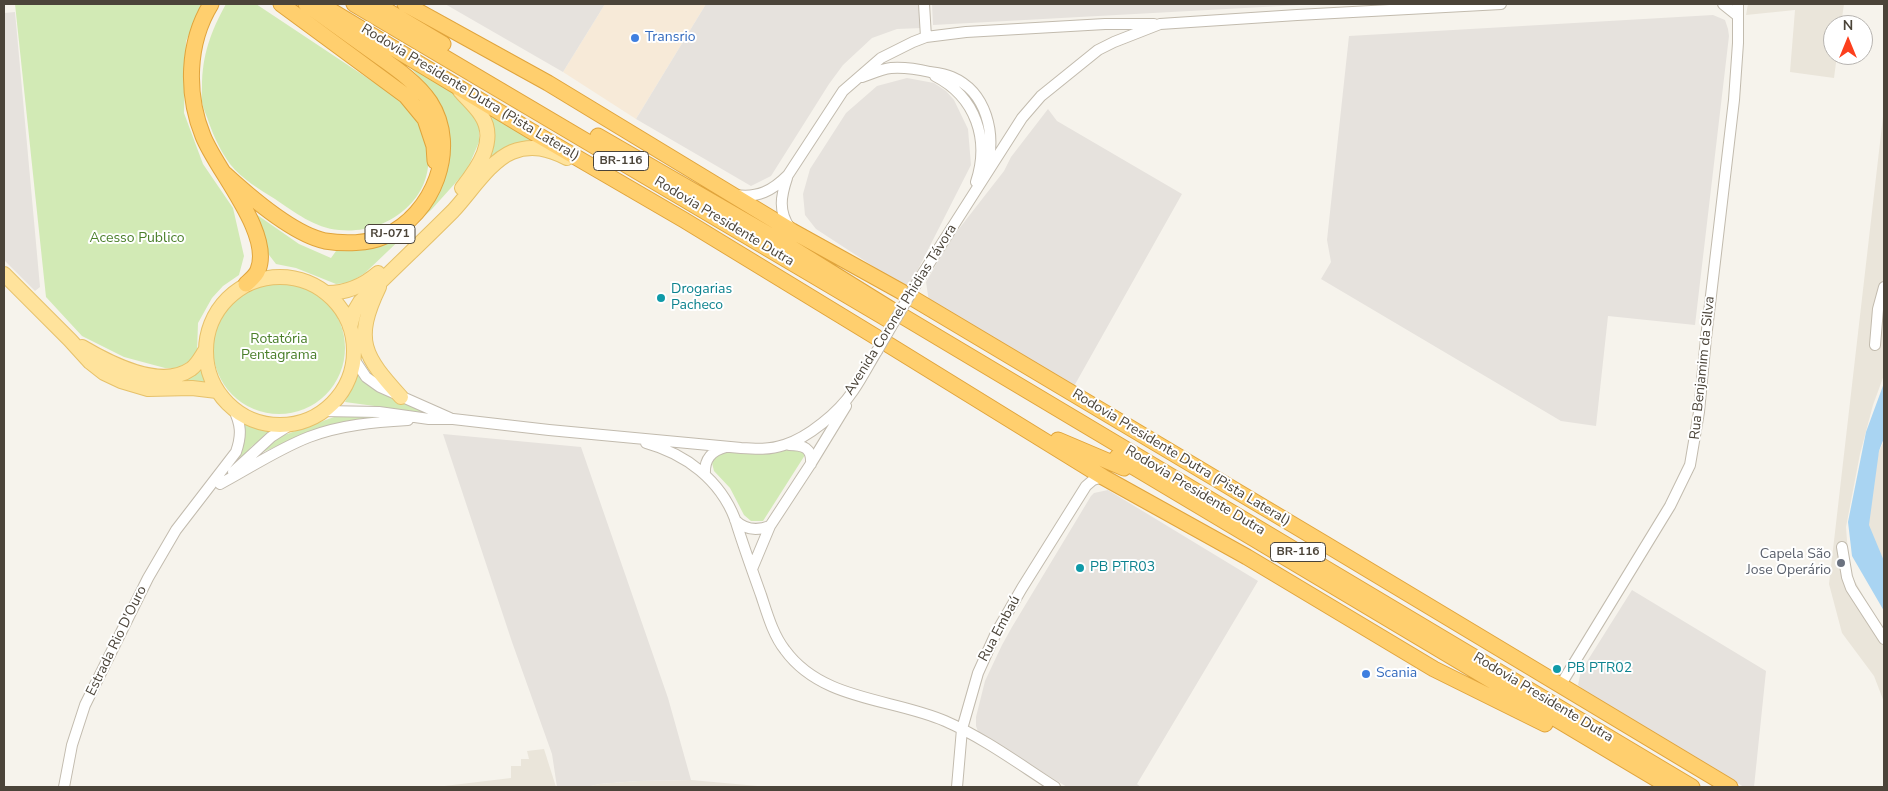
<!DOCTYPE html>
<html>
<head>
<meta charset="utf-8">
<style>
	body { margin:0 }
	#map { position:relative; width:1888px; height:791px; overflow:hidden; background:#f6f3ec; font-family:"Nunito Sans",sans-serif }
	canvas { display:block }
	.frame { position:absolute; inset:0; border:5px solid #4b4439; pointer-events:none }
	.north { position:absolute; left:1823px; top:15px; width:50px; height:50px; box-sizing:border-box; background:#fff; border:1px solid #b7b4b0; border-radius:50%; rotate:0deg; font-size:14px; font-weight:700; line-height:20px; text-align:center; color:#4b4439 }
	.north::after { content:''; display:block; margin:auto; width:18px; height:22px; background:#fc3f1d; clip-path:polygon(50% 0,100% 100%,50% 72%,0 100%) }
</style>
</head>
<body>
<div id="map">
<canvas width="1888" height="791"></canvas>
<div class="frame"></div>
<div class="north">N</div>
</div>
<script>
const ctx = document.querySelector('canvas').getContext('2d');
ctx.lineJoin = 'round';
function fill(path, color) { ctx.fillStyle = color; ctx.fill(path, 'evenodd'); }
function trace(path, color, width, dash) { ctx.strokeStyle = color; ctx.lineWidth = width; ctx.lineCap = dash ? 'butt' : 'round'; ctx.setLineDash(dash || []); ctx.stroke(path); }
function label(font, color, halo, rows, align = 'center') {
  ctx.font = font + ' "Nunito Sans",sans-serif'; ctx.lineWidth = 4; ctx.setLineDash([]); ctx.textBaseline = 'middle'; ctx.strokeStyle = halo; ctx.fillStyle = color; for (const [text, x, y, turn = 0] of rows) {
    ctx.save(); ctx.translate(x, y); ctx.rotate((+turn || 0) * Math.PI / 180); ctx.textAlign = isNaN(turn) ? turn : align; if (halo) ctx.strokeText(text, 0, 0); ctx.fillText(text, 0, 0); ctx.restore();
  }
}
const residential = new Path2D(`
	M 1748,4 L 1844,4 L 1841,25 L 1833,25 L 1833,55 L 1837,55 L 1834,78 L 1790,72 L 1795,10 L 1746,15 Z
	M 1884,108 L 1884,375 L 1873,405 L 1860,454 L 1846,527 L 1848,554 L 1852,576 L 1884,632 L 1884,702 L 1874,676 L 1842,633 L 1829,584 Z
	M 1884,441 L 1884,576 L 1867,532 L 1867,502 L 1879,451 Z
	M 544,749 L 556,787 L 436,787 L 511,778 L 511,766 L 521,766 L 521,759 L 529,759 L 527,751 Z
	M 691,780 L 769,787 L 587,787 L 599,784 L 638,781 Z`);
const commercial = new Path2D(`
	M 605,4 L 706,4 L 636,119 L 563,72 Z`);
const industrial = new Path2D(`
	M 445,4 L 605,4 L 563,72 Z
	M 706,4 L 920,4 L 922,28 L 897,29 L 872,38 L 843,65 L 829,84 L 771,176 L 751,186 L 636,119 Z
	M 932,4 L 1318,4 L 933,25 Z
	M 15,12 L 40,287 L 35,291 L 4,260 L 4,13 Z
	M 1713,15 L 1725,20 L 1728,29 L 1729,36 L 1695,325 L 1608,316 L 1596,426 L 1561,421 L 1321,279 L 1331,262 L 1327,240 L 1349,36 Z
	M 907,78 L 934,83 L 946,91 L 954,100 L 968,129 L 971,165 L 908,289 L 816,229 L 805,215 L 803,194 L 810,169 L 846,113 L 877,86 Z
	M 1048,109 L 1057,121 L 1182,194 L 1073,388 L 929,302 L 926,282 L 951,239 L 1004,171 L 1011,157 Z
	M 443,434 L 581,447 L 668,698 L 691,780 L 638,781 L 599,784 L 587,787 L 557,787 L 552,754 L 512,642 Z
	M 1108,490 L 1258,581 L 1137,784 L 1141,787 L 1067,787 L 979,734 L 976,726 L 976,717 L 985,681 L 1002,645 L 1012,627 L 1091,496 L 1094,493 Z
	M 1632,590 L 1766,671 L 1754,787 L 1744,787 L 1589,696 L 1578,685 L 1581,671 Z`);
const green = new Path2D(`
	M 15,4 L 204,4 L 186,41 L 184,113 L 203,164 L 233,208 L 244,256 L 239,275 L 223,286 L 212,298 L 198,323 L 197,353 L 189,361 L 178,368 L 165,368 L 124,357 L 82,336 L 46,297 Z
	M 226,4 L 256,4 L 393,95 C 406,107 420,119 426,136 C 428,141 428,147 428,151 C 434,201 385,235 339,230 C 315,228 294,212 275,199 C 259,189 242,179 230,164 C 221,152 214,137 209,123 C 207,116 203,109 202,102 C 201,97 202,91 202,87 C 202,55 211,31 226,4 Z
	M 404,61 L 457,95 L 473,111 L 479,125 L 479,142 L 467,170 L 432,209 L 365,273 L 349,283 L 336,284 L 296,268 L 276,264 L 266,251 L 253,212 L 299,244 L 331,258 L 336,251 L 346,248 L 380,243 L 439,188 L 450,155 L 448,128 L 438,103 L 424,82 Z
	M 486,112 L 533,140 C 510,143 502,148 485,163 Z
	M213 348a66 66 0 1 1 132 0a66 66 0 1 1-132 0Z
	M 203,363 L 206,375 L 211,386 L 174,384 Z
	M 358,373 L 371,387 L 426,413 L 345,402 Z
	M 345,413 L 378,418 L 303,434 L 259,454 L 279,437 Z
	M 244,420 L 255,426 L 275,431 L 252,446 L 234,467 L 244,442 Z
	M 800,447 L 805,455 L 763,521 L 751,521 L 744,515 L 730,488 L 714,471 L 712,463 L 716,453 L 769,451 Z`);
const water = new Path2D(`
	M 1884,383 L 1884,438 L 1879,451 L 1869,525 L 1884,561 L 1884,611 L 1852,556 L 1848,522 L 1866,432 Z`);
const minor = new Path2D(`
	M 924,4 L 926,37
	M 1723,4 L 1738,16
	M 935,76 C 976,97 990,140 976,182
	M 862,77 C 871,74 881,69 891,68 C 905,67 917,69 930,72 C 937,73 945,74 952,77 C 987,92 996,134 987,167
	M 787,178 C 781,196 778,211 790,228
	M 736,195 C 758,198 772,191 788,175 L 843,91 L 881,58 L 913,42 L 926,37 L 966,32 L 1105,24 L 1154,24
	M 918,281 L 1022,118 L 1041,96 L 1098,50 L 1114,42 L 1160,24 L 1297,15 L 1501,4
	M 1875,345 L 1878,309 L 1884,287
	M 354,359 L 366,377 L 380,387 L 450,418
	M 323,411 L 379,412 L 429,419 L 453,419 L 549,430 L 741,448 C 755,449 770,450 784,445 C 808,438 839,412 853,391 C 862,378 869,364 877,351
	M 646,443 C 686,454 720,480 735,519 C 743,545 752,570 761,595 C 767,613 773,635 785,650 C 822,701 892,698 945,721 C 984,738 1019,764 1055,787
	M 789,445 C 804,445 812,448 811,464
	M 233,472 L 271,437 L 293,423
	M 705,475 C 704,459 711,451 726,447
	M 220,484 C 250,468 278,449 309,437 C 340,425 375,422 408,420
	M 735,520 C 745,530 757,531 770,526
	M 1842,547 L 1847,577 L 1851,588 L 1884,639
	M 752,569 L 770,526 L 810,465 L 846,406
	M 1560,686 L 1670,506 L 1690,465 L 1699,412 L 1706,338 L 1734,100 L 1738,43 L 1738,4
	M 64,787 L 72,745 L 85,705 L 148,578 L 176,530 L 236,452 C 242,435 241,424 233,408
	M 957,787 L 962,729 L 978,673 L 996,633 L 1022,588 L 1086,486 L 1093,480 L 1103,477`);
const major = new Path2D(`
	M 460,91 C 467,99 475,106 481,115 C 498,140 478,168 462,188
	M 4,274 L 70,340 L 90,362 L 104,373 L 121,381 L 148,389 L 192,388 L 217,391
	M206 351a74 74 0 1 1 148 0a74 74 0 1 1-148 0Z
	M 379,287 C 353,341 364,356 401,397
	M 327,293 C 347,293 363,286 378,273
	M 350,327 L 354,312 L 360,302 C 391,271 422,242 453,211 C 470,193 490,161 512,152 C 532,144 549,149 567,158
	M 82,347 C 109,363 161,390 191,369 C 197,365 201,357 205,351`);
const highway = new Path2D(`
	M 211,4 C 187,43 186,94 203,136 C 216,170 273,233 258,270 C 256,276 250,280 246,284
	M 281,4 L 406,96 L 425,119 L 434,146 L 435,161
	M 320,4 L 531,131 L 684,220 L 876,337
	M 354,4 L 887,319
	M 376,4 L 443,44
	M 405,4 L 548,83 L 792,231 L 902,292
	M 598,136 L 792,248 L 892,310
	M 225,174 C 249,196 293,234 325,241 C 344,244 368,244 385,236 C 433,215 460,148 430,102 C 416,81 391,65 370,50 C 349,35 327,19 306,4
	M 914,299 L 1327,545 L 1730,787
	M 904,317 L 1692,787
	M 889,345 L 1103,477 L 1247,557 L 1434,669 L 1545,724
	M 1058,440 L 1124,468
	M 1117,457 L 1670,787`);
const minorBridge = new Path2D(`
	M 877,351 L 918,281`);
const markers = [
	[635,38,5,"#3f7fe0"],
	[661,298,5,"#0f9aa8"],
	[1841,563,5,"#6b7280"],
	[1080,568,5,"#0f9aa8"],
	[1557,669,5,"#0f9aa8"],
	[1366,674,5,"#3f7fe0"]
];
const shields = [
	[621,161,55],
	[390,234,50],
	[1298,552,55]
];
const shieldNames = [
	["BR-116",621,161],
	["RJ-071",390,234],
	["BR-116",1298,552]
];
const shopNames = [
	["Transrio",645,38],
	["Scania",1376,674]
];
const streetNames = [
	["Rodovia Presidente Dutra (Pista Lateral)",470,93,31],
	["Rodovia Presidente Dutra",724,222,31],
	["Avenida Coronel Phidias Távora",901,310,-58],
	["Rua Benjamim da Silva",1703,368,-84],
	["Rodovia Presidente Dutra (Pista Lateral)",1181,458,31],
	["Rodovia Presidente Dutra",1195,491,31],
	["Rua Embaú",1000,629,-62],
	["Estrada Rio D'Ouro",117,641,-64],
	["Rodovia Presidente Dutra",1543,698,31]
];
const parkNames = [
	["Acesso Publico",137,239],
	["Rotatória",279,340],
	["Pentagrama",279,356]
];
const cultureNames = [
	["Drogarias",671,290],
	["Pacheco",671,306],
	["PB PTR03",1090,568],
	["PB PTR02",1567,669]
];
const worshipNames = [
	["Capela São",1831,555],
	["Jose Operário",1831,571]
];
fill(residential, '#eae5da');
fill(commercial, '#f7ead8');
fill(industrial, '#e6e2dd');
fill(green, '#d2eab5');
fill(water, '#a9d4f2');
trace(minor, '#c2bbae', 12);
trace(major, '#e6c16a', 16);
trace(highway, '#e0a43c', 17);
trace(minor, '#fff', 10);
trace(major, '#ffe39c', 14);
trace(highway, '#ffcf6e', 15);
trace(minorBridge, '#c2bbae', 12, []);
trace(minorBridge, '#fff', 10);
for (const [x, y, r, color] of markers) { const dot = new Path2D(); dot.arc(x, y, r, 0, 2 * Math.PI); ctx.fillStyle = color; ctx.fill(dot); trace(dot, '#fff', 2); }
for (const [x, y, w] of shields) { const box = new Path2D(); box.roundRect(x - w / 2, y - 9.5, w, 19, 4); ctx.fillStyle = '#fff'; ctx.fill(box); trace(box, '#4b4439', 1); }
label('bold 12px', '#4b4439', null, shieldNames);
label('14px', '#366cbe', '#fff', shopNames, 'left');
label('14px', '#4b4439', '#fff', streetNames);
label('14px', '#4a7f2a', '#fff', parkNames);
label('14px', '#0d838f', '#fff', cultureNames, 'left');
label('14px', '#5b616d', '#fff', worshipNames, 'right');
</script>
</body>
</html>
